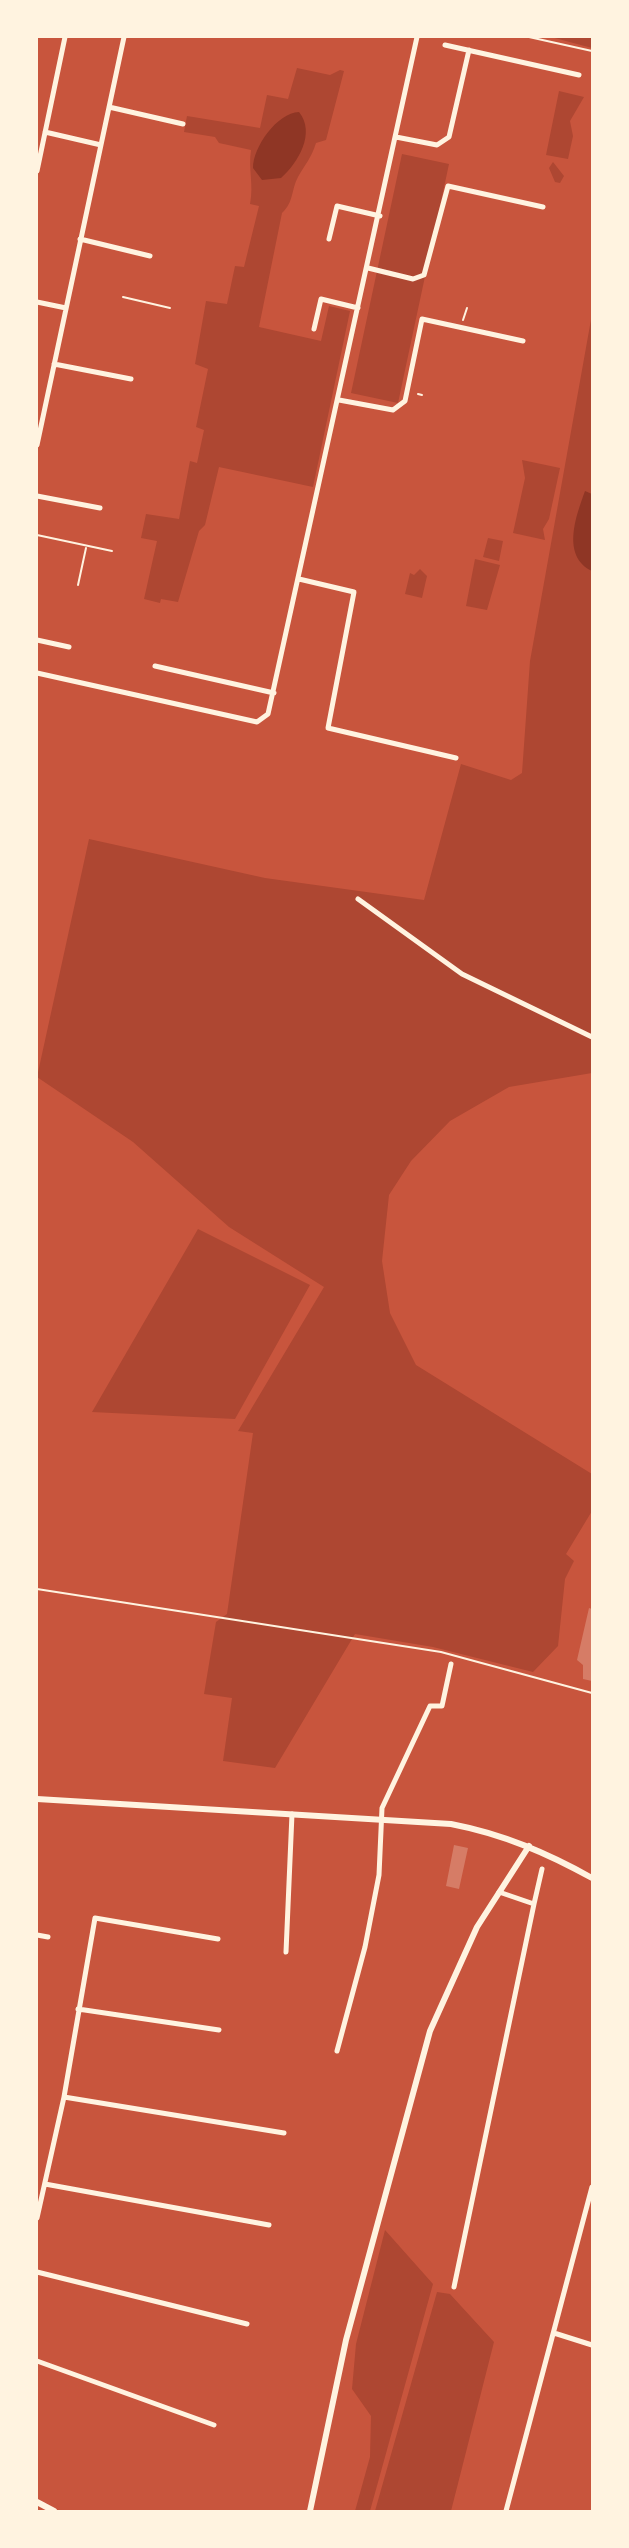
<!DOCTYPE html>
<html>
<head>
<meta charset="utf-8">
<style>
	body { margin:0 }
	#map { position:relative; width:629px; height:2548px; overflow:hidden; background:#c8553d; font-family:Bitter,serif }
	canvas { display:block }
	.frame { position:absolute; inset:0; border:38px solid #fff3e0; pointer-events:none }
</style>
</head>
<body>
<div id="map">
<canvas width="629" height="2548"></canvas>
<div class="frame"></div>
</div>
<script>
const ctx = document.querySelector('canvas').getContext('2d');
ctx.lineJoin = 'round';
function fill(path, color) { ctx.fillStyle = color; ctx.fill(path, 'evenodd'); }
function trace(path, color, width, dash) { ctx.strokeStyle = color; ctx.lineWidth = width; ctx.lineCap = dash ? 'butt' : 'round'; ctx.setLineDash(dash || []); ctx.stroke(path); }
const green = new Path2D(`
	M 551,37 L 592,37 L 592,48 Z
	M 297,68 L 330,75 L 340,70 L 344,71 L 326,140 L 316,143 C 311,159 305,164 298,177 C 291,190 294,202 282,213 L 259,327 L 321,341 L 329,306 L 350,311 L 313,487 L 219,467 L 205,525 L 199,531 L 178,602 L 161,599 L 160,603 L 144,599 L 157,541 L 141,538 L 146,514 L 179,519 L 190,461 L 197,463 L 204,430 L 196,427 L 208,369 L 195,364 L 206,301 L 227,304 L 235,266 L 244,267 L 259,206 L 250,204 C 254,184 248,170 251,150 L 219,143 L 215,137 L 184,132 L 187,116 L 260,128 L 267,95 L 288,99 Z
	M 559,91 L 584,97 L 570,121 L 573,136 L 568,159 L 546,155 Z
	M 402,154 L 449,164 L 398,403 L 351,393 Z
	M 553,162 L 564,176 L 560,183 L 555,182 L 549,168 Z
	M 592,314 L 592,1073 L 509,1087 L 450,1121 L 411,1161 L 389,1195 L 382,1261 L 390,1313 L 416,1365 L 592,1474 L 592,1511 L 566,1554 L 574,1561 L 565,1579 L 558,1646 L 533,1672 L 433,1647 L 355,1634 L 275,1768 L 223,1761 L 232,1698 L 204,1694 L 216,1622 L 227,1614 L 253,1433 L 238,1431 L 324,1287 L 229,1227 L 133,1142 L 37,1077 L 89,839 L 265,878 L 424,900 L 461,764 L 511,780 L 522,773 L 530,661 Z
	M 522,460 L 560,468 L 549,519 L 543,529 L 545,540 L 513,533 L 525,478 Z
	M 488,538 L 503,541 L 499,561 L 483,557 Z
	M 475,559 L 500,565 L 487,610 L 466,606 Z
	M 420,569 L 427,576 L 422,598 L 405,594 L 410,573 L 414,575 Z
	M 198,1229 L 310,1285 L 235,1419 L 92,1412 Z
	M 385,2230 L 433,2284 L 370,2511 L 355,2511 L 370,2457 L 371,2416 L 352,2389 L 356,2344 Z
	M 437,2292 L 450,2294 L 494,2342 L 451,2511 L 375,2511 Z`);
const water = new Path2D(`
	M 299,112 C 316,133 298,163 281,178 L 262,180 L 253,168 C 253,147 277,113 299,112 Z
	M 585,491 L 592,494 L 592,571 C 561,556 576,516 585,491 Z`);
const building = new Path2D(`
	M 589,1608 L 592,1609 L 592,1681 L 583,1679 L 583,1665 L 577,1660 Z
	M 454,1845 L 468,1848 L 459,1889 L 446,1886 Z`);
const path = new Path2D(`
	M 529,37 L 592,51
	M 123,297 L 170,308
	M 463,320 L 467,308
	M 418,394 L 422,395
	M 37,535 L 112,551
	M 78,585 L 86,548
	M 37,1589 L 441,1652 L 592,1693`);
const minor = new Path2D(`
	M 445,45 L 579,75
	M 109,107 L 183,124
	M 45,132 L 101,145
	M 396,137 L 437,145 L 449,137 L 469,50
	M 37,171 L 65,37
	M 80,239 L 150,256
	M 329,239 L 337,206 L 380,216
	M 368,268 L 413,279 L 424,275 L 448,186 L 543,207
	M 37,302 L 66,308
	M 314,329 L 321,299 L 358,308
	M 54,364 L 131,379
	M 339,400 L 393,410 L 405,401 L 422,319 L 523,341
	M 37,445 L 124,37
	M 37,496 L 100,508
	M 299,579 L 354,592 L 328,728 L 456,758
	M 37,640 L 69,647
	M 155,666 L 274,693
	M 37,673 L 257,722 L 268,714 L 417,37
	M 358,899 L 462,974 L 592,1037
	M 534,1904 L 542,1869
	M 37,1935 L 48,1937
	M 286,1952 L 292,1814
	M 78,2009 L 219,2030
	M 337,2051 L 365,1947 L 379,1875 L 382,1808 L 430,1706 L 442,1706 L 451,1664
	M 64,2097 L 284,2133
	M 45,2184 L 269,2225
	M 37,2218 L 64,2097 L 95,1918 L 218,1939
	M 37,2272 L 247,2324
	M 454,2287 L 534,1904 L 499,1892
	M 554,2333 L 592,2345
	M 37,2361 L 214,2425
	M 506,2511 L 592,2187`);
const tertiary = new Path2D(`
	M 37,1799 L 451,1824 C 503,1834 547,1853 592,1878
	M 37,2502 L 54,2511
	M 310,2511 L 346,2340 L 430,2031 L 477,1927 L 529,1846`);
fill(green, '#ae4732');
fill(water, '#8f3625');
fill(building, '#d67c66');
trace(path, '#fff3e0', 2);
trace(minor, '#fff3e0', 5);
trace(tertiary, '#fff3e0', 6);
</script>
</body>
</html>
